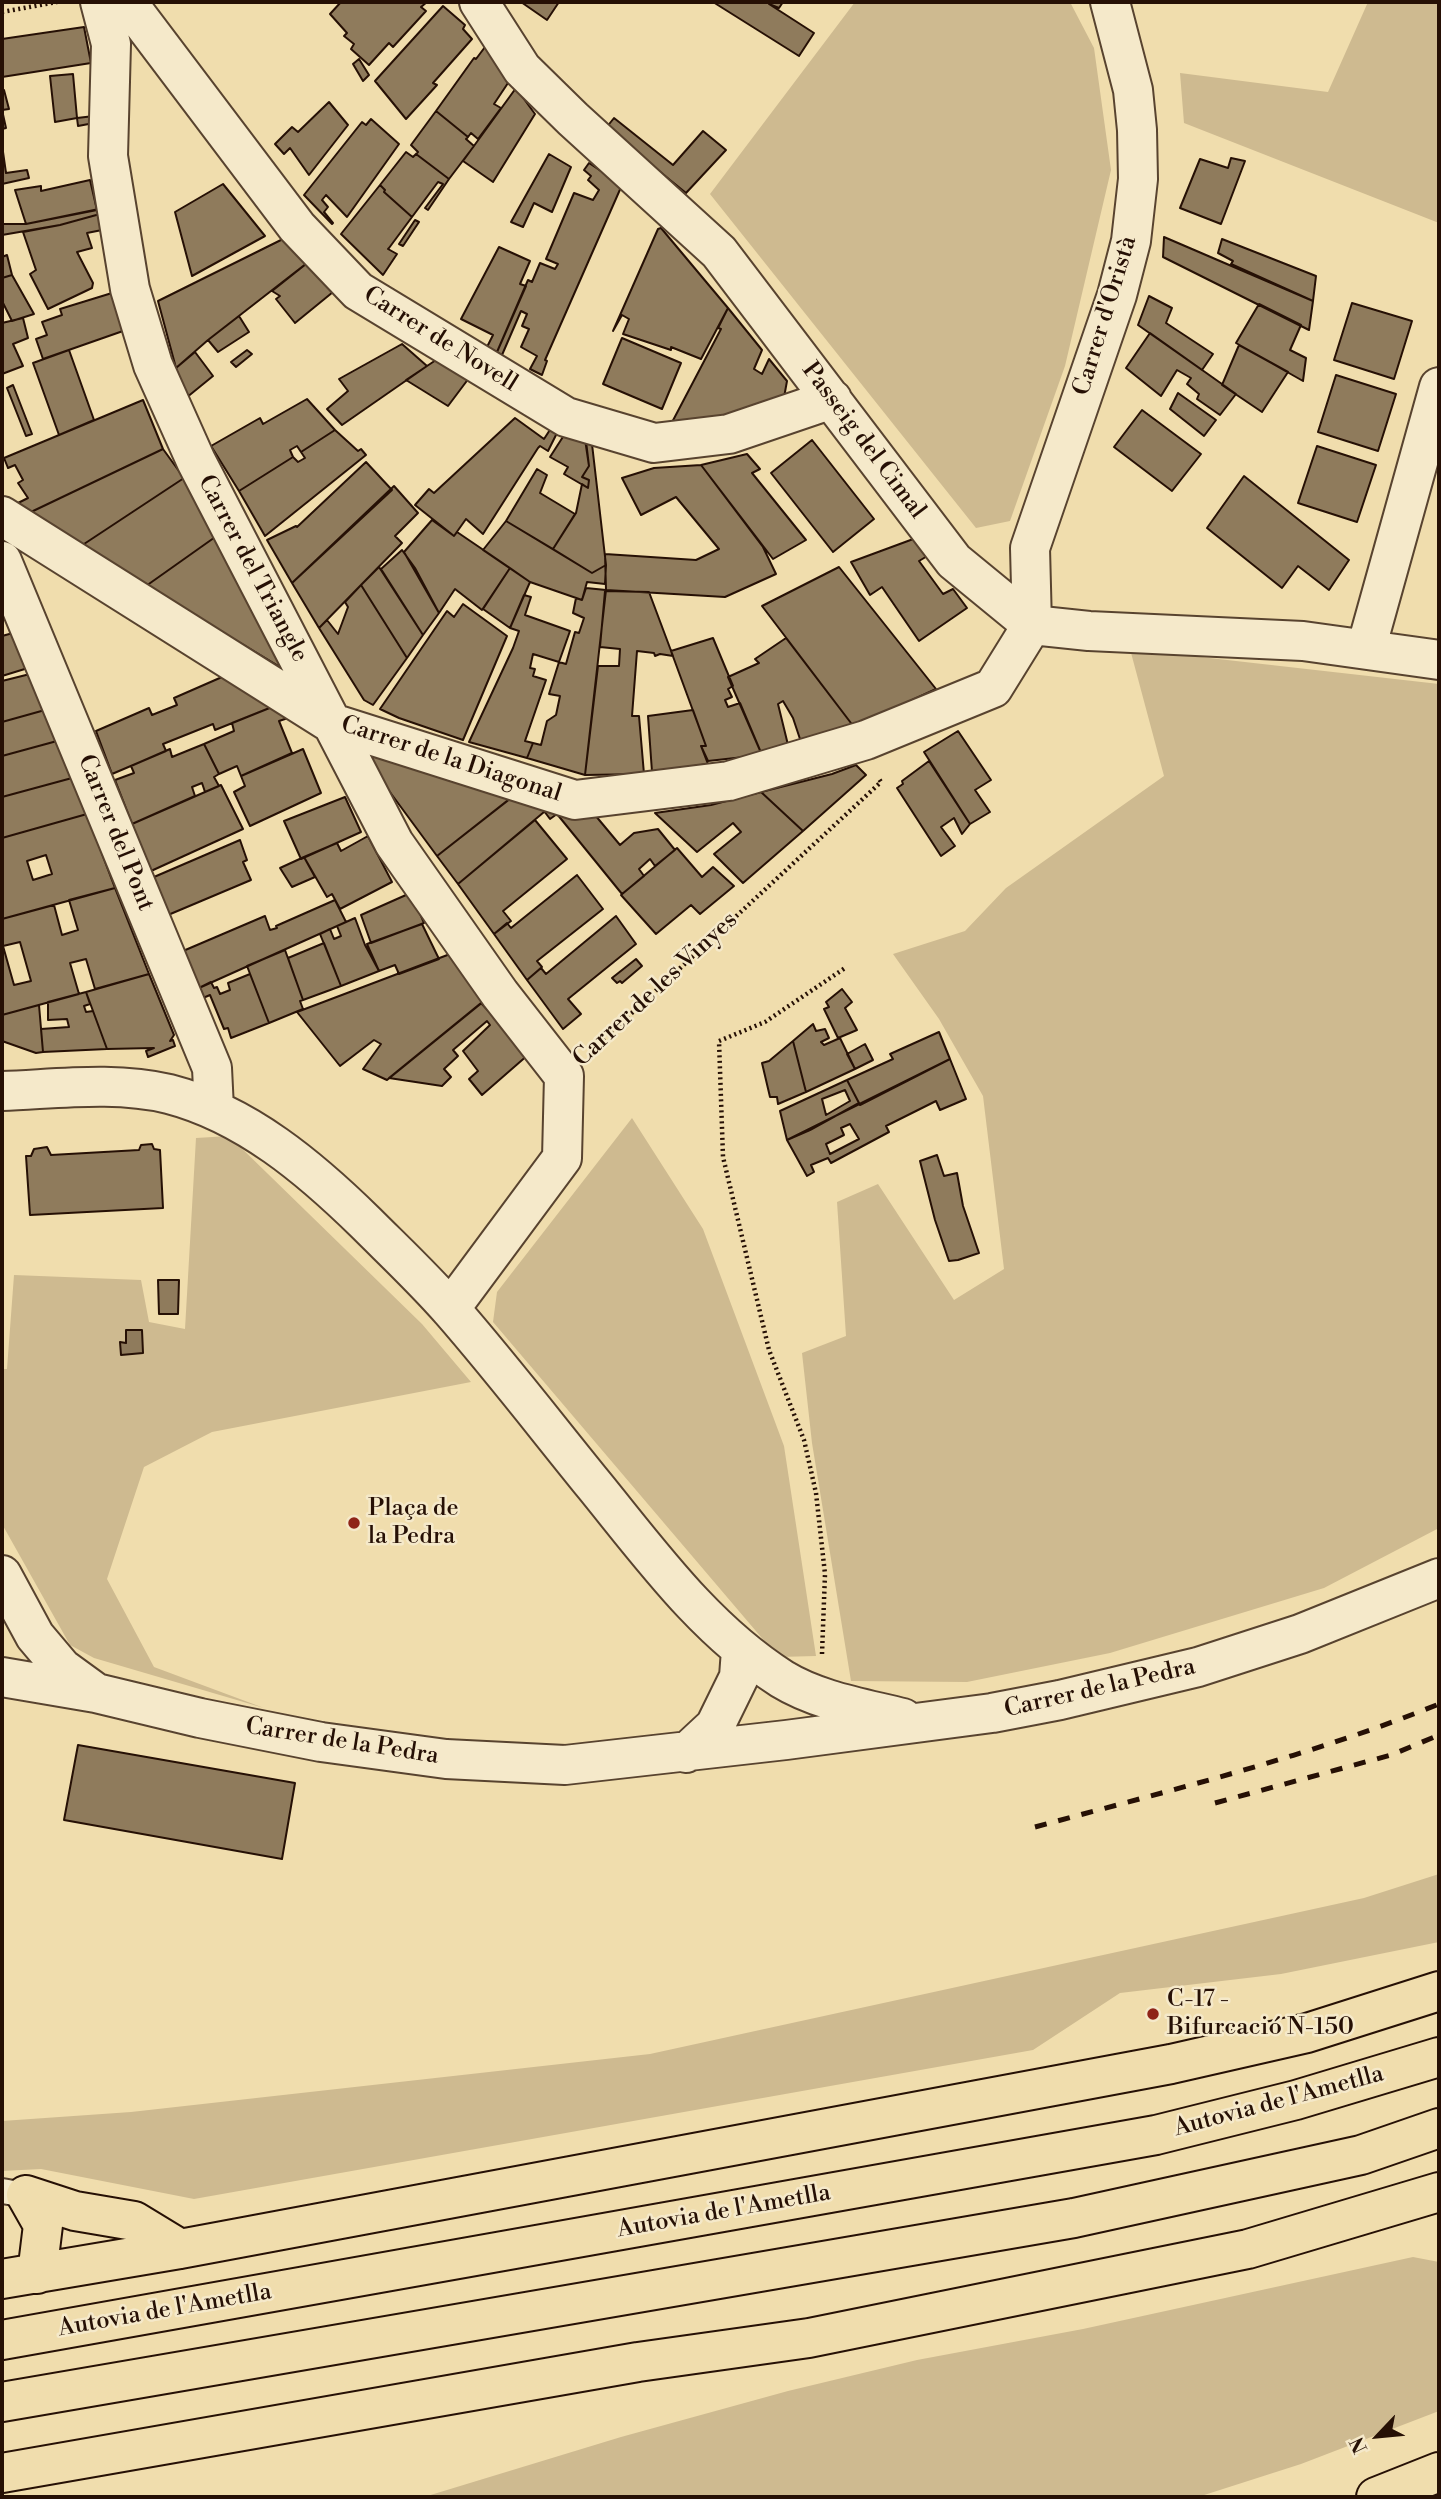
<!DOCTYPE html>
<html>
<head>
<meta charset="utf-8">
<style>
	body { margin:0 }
	#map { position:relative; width:1441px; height:2499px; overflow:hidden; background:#f0ddad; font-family:"Libre Bodoni",serif }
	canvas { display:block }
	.frame { position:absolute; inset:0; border:4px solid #261005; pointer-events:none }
	.north { position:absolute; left:1343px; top:2401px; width:70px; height:70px; -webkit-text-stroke:5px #f5e9ca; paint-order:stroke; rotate:244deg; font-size:19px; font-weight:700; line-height:28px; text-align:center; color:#261005 }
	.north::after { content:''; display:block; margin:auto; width:24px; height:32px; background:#261005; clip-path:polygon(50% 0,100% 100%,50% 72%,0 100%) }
</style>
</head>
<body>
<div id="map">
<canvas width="1441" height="2499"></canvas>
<div class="frame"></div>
<div class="north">N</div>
</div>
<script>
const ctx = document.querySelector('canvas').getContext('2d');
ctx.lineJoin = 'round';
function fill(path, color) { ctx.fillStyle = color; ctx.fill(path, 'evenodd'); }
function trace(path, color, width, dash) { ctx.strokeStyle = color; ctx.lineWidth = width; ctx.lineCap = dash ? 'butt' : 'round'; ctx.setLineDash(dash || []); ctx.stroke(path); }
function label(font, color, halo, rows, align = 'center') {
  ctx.font = font + ' "Libre Bodoni",serif'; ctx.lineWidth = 5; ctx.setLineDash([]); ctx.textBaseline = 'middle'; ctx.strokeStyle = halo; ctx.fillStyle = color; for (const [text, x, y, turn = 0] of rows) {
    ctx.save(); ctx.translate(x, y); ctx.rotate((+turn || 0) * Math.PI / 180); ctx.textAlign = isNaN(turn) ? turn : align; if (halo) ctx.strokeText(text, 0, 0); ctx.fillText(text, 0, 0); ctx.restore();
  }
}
const green = new Path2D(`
	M 855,2 L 1070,2 L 1094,48 L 1111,170 L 1065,366 L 1010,521 L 976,528 L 710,194 Z
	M 1368,2 L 1439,2 L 1439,223 L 1184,123 L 1180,73 L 1328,92 Z
	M 1130,649 L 1439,684 L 1439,1528 L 1324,1588 L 1110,1653 L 967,1682 L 851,1681 L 812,1443 L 802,1353 L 846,1336 L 837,1202 L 878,1184 L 954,1300 L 1004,1269 L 983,1096 L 939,1019 L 893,954 L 965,931 L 1006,888 L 1164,776 Z
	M 632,1118 L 703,1229 L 784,1446 L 816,1656 L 778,1657 L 493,1322 L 497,1292 Z
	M 229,1136 L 422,1324 L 471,1382 L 212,1432 L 144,1467 L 107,1579 L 154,1667 L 264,1708 L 94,1658 L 70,1645 L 2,1524 L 2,1369 L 7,1369 L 14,1275 L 141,1280 L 149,1322 L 185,1329 L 196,1138 Z
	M 1439,1874 L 1439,1942 L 1281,1974 L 1120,1993 L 1033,2050 L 194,2199 L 41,2169 L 2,2171 L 2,2121 L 131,2112 L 650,2054 L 1364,1898 Z
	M 1413,2257 L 1439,2262 L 1439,2411 L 1301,2464 L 1198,2497 L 424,2497 L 621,2437 L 788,2391 L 917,2360 L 1083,2329 Z`);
const building = new Path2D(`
	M 341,2 L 427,2 L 421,7 L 426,11 L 393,47 L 389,43 L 369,65 L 351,49 L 354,44 L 344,36 L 347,33 L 330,14 Z
	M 521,2 L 559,2 L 547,20 Z
	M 713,2 L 783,2 L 779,8 L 769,4 L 814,33 L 799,56 Z
	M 443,6 L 465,25 L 463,29 L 472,39 L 433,83 L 437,85 L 406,119 L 375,81 Z
	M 84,27 L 91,63 L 2,77 L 2,39 Z
	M 485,47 L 488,48 L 510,80 L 494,104 L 501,108 L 478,139 L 471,133 L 468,137 L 436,111 L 474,58 L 476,59 Z
	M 359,59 L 369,75 L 363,81 L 353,64 Z
	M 73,74 L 77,118 L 94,116 L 94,123 L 78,126 L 77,118 L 55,122 L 50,76 Z
	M 516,88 L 535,114 L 493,182 L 463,161 Z
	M 2,90 L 4,90 L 9,109 L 2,110 L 6,128 L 2,129 Z
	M 329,102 L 348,125 L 309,175 L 290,148 L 284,154 L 275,144 L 292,127 L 298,132 Z
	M 436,111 L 468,137 L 466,139 L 474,146 L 449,179 L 416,154 L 418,152 L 411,145 Z
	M 614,118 L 673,165 L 703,131 L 726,150 L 686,193 L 606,128 Z
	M 371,119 L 399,144 L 347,217 L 326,195 L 322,200 L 328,207 L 324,212 L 333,223 L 332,224 L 304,195 L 362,122 L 366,125 Z
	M 2,145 L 6,173 L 27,170 L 29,178 L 2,184 Z
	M 406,152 L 413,157 L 416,154 L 449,179 L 428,210 L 425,208 L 443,184 L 438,182 L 412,217 L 384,192 L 385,190 L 380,185 Z
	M 549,154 L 571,167 L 552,212 L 534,203 L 523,227 L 511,222 Z
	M 1231,158 L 1245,161 L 1221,224 L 1180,208 L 1200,159 L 1228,168 Z
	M 589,163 L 622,185 L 545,360 L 547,361 L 542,375 L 530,369 L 537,356 L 521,347 L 529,329 L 522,326 L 527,314 L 521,311 L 502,355 L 497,352 L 528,280 L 532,282 L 540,263 L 555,269 L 558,264 L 546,259 L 574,193 L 593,200 L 599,190 L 588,180 L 591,176 L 584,170 Z
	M 90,180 L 97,210 L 26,224 L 15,190 L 41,186 L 41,191 Z
	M 223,184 L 265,236 L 192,276 L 175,212 Z
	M 380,185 L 385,190 L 384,192 L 412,217 L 389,248 L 388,249 L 397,254 L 383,275 L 341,234 Z
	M 99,209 L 100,214 L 60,225 L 2,235 L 2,224 L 26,224 Z
	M 100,214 L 102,230 L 87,233 L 92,248 L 77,252 L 93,283 L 92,288 L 48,309 L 30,274 L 36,270 L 23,232 L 60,225 Z
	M 415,220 L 419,222 L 403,246 L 399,244 Z
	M 661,228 L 728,308 L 701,359 L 671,347 L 671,350 L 623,334 L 629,319 L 622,315 L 613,331 L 658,229 Z
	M 287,237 L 307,263 L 208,340 L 176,368 L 158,301 Z
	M 1164,237 L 1313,301 L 1309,330 L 1163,257 Z
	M 1222,239 L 1316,276 L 1313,301 L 1231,264 L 1233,261 L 1218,253 Z
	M 499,247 L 530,261 L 520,284 L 526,286 L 497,352 L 487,347 L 493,335 L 461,319 Z
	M 7,255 L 12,275 L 2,278 L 2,257 Z
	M 306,264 L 333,292 L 295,323 L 276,299 L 280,296 L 272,291 Z
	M 12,275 L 34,314 L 12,321 L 2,301 L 2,278 Z
	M 112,293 L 123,331 L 43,359 L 36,339 L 47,335 L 42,322 L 62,315 L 60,309 Z
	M 1149,296 L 1172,308 L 1166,323 L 1213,354 L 1202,370 L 1138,325 Z
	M 1352,303 L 1412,321 L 1394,379 L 1334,360 Z
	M 1259,304 L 1301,325 L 1290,350 L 1306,358 L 1303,381 L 1236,343 Z
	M 728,308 L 762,350 L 754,369 L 762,374 L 769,359 L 787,381 L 783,403 L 669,428 L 721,329 L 718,328 Z
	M 239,316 L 249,332 L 218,352 L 208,340 Z
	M 23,318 L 28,338 L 13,344 L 23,366 L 2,374 L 2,323 Z
	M 1150,333 L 1236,394 L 1220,415 L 1197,399 L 1199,394 L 1187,384 L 1191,378 L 1177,370 L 1161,396 L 1126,368 Z
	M 622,338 L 681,363 L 662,409 L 603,384 Z
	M 402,344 L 427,366 L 342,425 L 327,409 L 348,391 L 339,379 Z
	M 1239,345 L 1288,372 L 1262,412 L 1222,385 Z
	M 69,350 L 94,420 L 59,435 L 33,363 Z
	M 247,350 L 252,354 L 236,367 L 231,362 Z
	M 195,352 L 213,376 L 186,398 L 176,368 Z
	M 436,360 L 469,378 L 448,406 L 406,380 Z
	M 1336,375 L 1396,394 L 1378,451 L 1318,432 Z
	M 13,385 L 32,434 L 26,436 L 7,388 Z
	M 1178,393 L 1216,420 L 1204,436 L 1170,409 Z
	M 307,399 L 335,430 L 301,452 L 297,446 L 290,450 L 293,457 L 239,491 L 211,446 L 260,418 L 263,424 Z
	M 143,400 L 163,449 L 31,512 L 18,503 L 28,498 L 18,483 L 23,480 L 15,465 L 8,468 L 4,458 Z
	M 1142,410 L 1201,454 L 1172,491 L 1114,447 Z
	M 515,418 L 544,439 L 555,422 L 561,425 L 548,451 L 540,446 L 538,448 L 483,534 L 466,519 L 454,536 L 415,505 L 429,489 L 434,493 Z
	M 568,429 L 585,439 L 589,466 L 582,477 L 589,480 L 588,488 L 564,474 L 568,467 L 550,457 Z
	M 335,430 L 358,451 L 361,449 L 366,455 L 265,536 L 239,491 L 293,457 L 298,462 L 305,458 L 301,452 Z
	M 812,440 L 874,519 L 833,552 L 771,473 Z
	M 586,441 L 592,444 L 606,565 L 592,573 L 553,549 L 576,513 L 582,484 L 588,488 L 589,480 L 582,477 L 589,466 Z
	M 1317,446 L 1376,465 L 1357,522 L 1298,503 Z
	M 163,449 L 184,478 L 81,546 L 31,512 Z
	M 747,454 L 760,469 L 752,473 L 806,540 L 773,559 L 701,465 Z
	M 366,462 L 392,490 L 292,583 L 267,540 L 296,526 L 297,527 Z
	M 701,465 L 763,547 L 776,574 L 725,597 L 606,590 L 605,554 L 696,560 L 719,549 L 676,497 L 641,515 L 622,478 L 654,468 Z
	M 537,469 L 547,475 L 540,493 L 575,514 L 553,549 L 506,521 Z
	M 1244,476 L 1349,560 L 1329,590 L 1298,566 L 1282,588 L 1207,528 Z
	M 184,478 L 218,535 L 146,586 L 81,546 Z
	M 394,486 L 418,513 L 395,536 L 402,543 L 319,628 L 292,583 Z
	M 432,520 L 454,536 L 457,532 L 510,568 L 482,610 L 455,589 L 439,613 L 404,552 Z
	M 506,521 L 592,573 L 606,565 L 605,584 L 587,582 L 582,600 L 530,582 L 483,550 Z
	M 218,535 L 290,673 L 146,586 Z
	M 916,538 L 929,555 L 919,561 L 943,594 L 953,589 L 967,608 L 919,641 L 882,587 L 870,595 L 851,562 Z
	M 402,550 L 415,568 L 439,613 L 423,635 L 381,569 Z
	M 379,567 L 423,635 L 407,658 L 361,585 Z
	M 839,567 L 936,689 L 854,727 L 762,606 Z
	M 510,568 L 530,582 L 510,628 L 483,609 Z
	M 361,585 L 407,658 L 373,705 L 364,700 L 319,628 L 327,620 L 338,634 L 348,607 L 345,602 Z
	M 586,588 L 606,590 L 585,775 L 527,758 L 533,743 L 541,745 L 547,721 L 556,715 L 560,696 L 549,694 L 559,662 L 566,664 L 575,632 L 579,633 L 584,618 L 573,613 L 576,598 L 582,600 Z
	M 605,591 L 649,592 L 673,656 L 660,654 L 655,656 L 654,653 L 637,651 L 632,716 L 639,716 L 644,774 L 585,775 L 598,666 L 619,666 L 620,649 L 600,647 Z
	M 524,595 L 531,597 L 525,615 L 570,631 L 559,662 L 533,654 L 530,668 L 535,669 L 533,676 L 546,680 L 525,741 L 533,743 L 527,758 L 469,742 L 513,648 L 519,631 L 510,628 Z
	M 463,604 L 507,636 L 463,740 L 399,718 L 380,709 L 447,611 L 454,617 Z
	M 13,633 L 28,668 L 2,676 L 2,636 Z
	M 713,638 L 733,686 L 728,689 L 732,697 L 725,700 L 728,707 L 740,703 L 762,755 L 708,761 L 701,746 L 706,746 L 671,651 Z
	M 786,638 L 854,727 L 802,745 L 793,718 L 783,701 L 778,704 L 789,749 L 762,755 L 728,677 L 759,663 L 755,659 Z
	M 30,674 L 45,710 L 2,722 L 2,681 Z
	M 222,677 L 272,707 L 215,730 L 213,724 L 163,744 L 166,751 L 112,774 L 96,731 L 149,708 L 152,715 L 177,705 L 174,698 Z
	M 272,707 L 288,718 L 279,721 L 292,753 L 241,776 L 237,766 L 219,774 L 204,744 L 234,731 L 232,723 Z
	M 45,710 L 57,741 L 2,756 L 2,722 Z
	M 693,710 L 706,746 L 701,746 L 708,764 L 652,772 L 648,716 Z
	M 958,731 L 991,780 L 975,790 L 990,812 L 970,824 L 924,752 Z
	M 57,741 L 72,778 L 2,797 L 2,756 Z
	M 204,744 L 219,774 L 214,777 L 219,786 L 205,792 L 202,783 L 192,787 L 195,796 L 132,824 L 115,780 L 134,773 L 131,766 L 170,749 L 172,757 Z
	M 303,749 L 321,793 L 250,826 L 234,792 L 245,786 L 241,776 Z
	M 372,753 L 515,795 L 437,856 L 367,761 Z
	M 929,761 L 970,824 L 962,834 L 954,818 L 941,827 L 955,846 L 941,856 L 897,788 L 903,784 L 902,781 Z
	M 856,765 L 866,775 L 803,831 L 761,792 L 832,774 Z
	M 72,778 L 87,814 L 2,838 L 2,797 Z
	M 221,785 L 243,829 L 151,871 L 132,824 Z
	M 761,792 L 803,831 L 743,883 L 714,854 L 741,832 L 733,823 L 697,852 L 655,813 L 711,805 Z
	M 517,793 L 550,807 L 458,884 L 437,856 Z
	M 345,797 L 361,832 L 301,859 L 284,821 Z
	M 555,803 L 595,815 L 620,845 L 634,833 L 658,829 L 675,850 L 655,866 L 650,859 L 639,869 L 644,876 L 622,894 L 557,814 L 550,819 L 544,811 Z
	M 87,814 L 115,888 L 2,919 L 2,838 ZM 46,855 L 52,874 L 33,880 L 27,861 Z
	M 535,820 L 567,859 L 503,911 L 511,921 L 494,934 L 458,884 Z
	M 368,836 L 392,882 L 340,909 L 332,894 L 327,897 L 304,857 L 337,843 L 341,851 Z
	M 240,840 L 247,860 L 243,862 L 251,880 L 168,915 L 154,877 Z
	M 677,848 L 702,877 L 713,867 L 734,886 L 700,914 L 691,905 L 656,934 L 621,895 Z
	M 304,857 L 315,877 L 292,887 L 280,868 Z
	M 577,875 L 603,909 L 537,961 L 542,967 L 527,980 L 494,934 L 507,923 L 511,928 Z
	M 115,888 L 149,974 L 95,989 L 86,959 L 70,963 L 79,994 L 2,1015 L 2,919 L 54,905 L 62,935 L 78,930 L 69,900 ZM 20,942 L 31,981 L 14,985 L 3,946 Z
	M 415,891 L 414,899 L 424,923 L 371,943 L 361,915 Z
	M 335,900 L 346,922 L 199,988 L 183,951 L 265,916 L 270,930 L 277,928 L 276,926 Z
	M 616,916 L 636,944 L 568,999 L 581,1014 L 563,1029 L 527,980 L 541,968 L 546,974 Z
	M 355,918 L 365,945 L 379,971 L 341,986 L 320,934 L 330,929 L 334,939 L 341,936 L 337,926 Z
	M 422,924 L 439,959 L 399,974 L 395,965 L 379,971 L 367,944 Z
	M 324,943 L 341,986 L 303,1000 L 288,958 Z
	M 285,950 L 303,1000 L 300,1001 L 303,1009 L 269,1023 L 247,966 Z
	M 458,951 L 489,997 L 387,1080 L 363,1069 L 381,1044 L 374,1040 L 340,1066 L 297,1012 Z
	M 636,959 L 642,966 L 622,983 L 620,981 L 617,983 L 612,978 Z
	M 149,974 L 174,1035 L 170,1041 L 173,1040 L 175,1046 L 148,1057 L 146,1051 L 154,1048 L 107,1049 L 86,992 Z
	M 250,974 L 269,1023 L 231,1038 L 228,1028 L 224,1029 L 210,995 L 203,998 L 199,988 L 211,982 L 214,988 L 217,987 L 220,994 L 230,990 L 228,983 Z
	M 842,989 L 852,1002 L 845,1008 L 857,1030 L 838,1038 L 824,1009 L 829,1007 L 826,1002 Z
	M 86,992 L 90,1004 L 84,1006 L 86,1012 L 93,1011 L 107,1049 L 43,1052 L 41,1029 L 69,1027 L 67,1019 L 48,1020 L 48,1002 Z
	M 481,1003 L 529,1054 L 482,1095 L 469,1079 L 478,1071 L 463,1051 L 490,1025 L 487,1021 L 453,1050 L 458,1056 L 444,1069 L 451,1077 L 442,1086 L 389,1078 Z
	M 39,1005 L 43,1052 L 36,1053 L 2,1041 L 2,1015 Z
	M 813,1024 L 816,1031 L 825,1029 L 829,1038 L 821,1042 L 824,1045 L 840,1038 L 855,1069 L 806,1092 L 793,1041 Z
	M 939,1032 L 950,1059 L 860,1105 L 847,1080 L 893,1059 L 890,1054 Z
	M 793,1041 L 806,1092 L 778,1104 L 777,1097 L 770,1097 L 762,1063 L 769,1061 Z
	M 865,1044 L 873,1060 L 855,1069 L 847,1054 Z
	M 950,1059 L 966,1099 L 940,1110 L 936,1101 L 886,1126 L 889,1132 L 831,1163 L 828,1158 L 811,1165 L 814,1172 L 807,1176 L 787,1140 ZM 850,1124 L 859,1139 L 830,1154 L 826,1144 L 844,1135 L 841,1128 Z
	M 847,1080 L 859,1103 L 810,1130 L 787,1140 L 780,1111 ZM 845,1090 L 850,1101 L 826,1115 L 822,1099 Z
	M 152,1144 L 154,1149 L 160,1150 L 163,1208 L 30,1215 L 26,1156 L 31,1156 L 34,1149 L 47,1147 L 51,1155 L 139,1150 L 141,1145 Z
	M 937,1155 L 944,1176 L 957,1173 L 963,1206 L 979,1253 L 958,1260 L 949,1261 L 935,1220 L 920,1161 Z
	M 158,1280 L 179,1280 L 178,1314 L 159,1314 Z
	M 126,1330 L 142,1330 L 143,1353 L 121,1355 L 120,1342 L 126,1343 Z
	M 78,1745 L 295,1783 L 282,1859 L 64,1820 Z`);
const path = new Path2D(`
	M 2,12 L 57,2
	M 595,1047 L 881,782 L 879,779
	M 822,1654 L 825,1574 L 816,1493 L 804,1440 L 769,1350 L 723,1157 L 719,1041 L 765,1022 L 845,968`);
const lane = new Path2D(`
	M 2,2191 L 26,2195`);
const street = new Path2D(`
	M 100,2 L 111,44 L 108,156 L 130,289 L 153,365 L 196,461 L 394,843 L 500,994 L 564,1076 L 562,1158 L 450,1309
	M 127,2 L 297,227 L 358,291 L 566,417 L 654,443 L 729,434 L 832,399
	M 479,2 L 522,69 L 573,119 L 719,252 L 954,561 L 1032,625 L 1089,631 L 1303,641 L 1439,660
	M 2,516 L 329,722 L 575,800 L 729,781 L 866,740 L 993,688 L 1032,625
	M 2,561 L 212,1068 L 214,1109
	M 1032,625 L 1030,548 L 1117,295 L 1131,241 L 1138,179 L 1137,130 L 1133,90 L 1110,2
	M 1366,649 L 1439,387
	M 2,1091 C 57,1089 115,1081 169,1094 C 246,1114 310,1168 366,1223 C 394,1251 424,1279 451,1310 C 500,1366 546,1426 594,1485 C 651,1555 704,1629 782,1679 C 818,1701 863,1708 903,1718
	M 2,1575 L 35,1636 L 62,1668 L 95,1692
	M 2,1677 L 96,1693 L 200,1718 L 321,1742 L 446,1759 L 565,1765 L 786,1740 L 992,1713 L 1060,1700 L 1198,1667 L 1300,1634 L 1439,1578
	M 686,1753 L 715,1726 L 739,1677 L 741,1650`);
const highway = new Path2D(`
	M 26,2195 L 75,2211 L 134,2221 L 180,2249
	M 26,2195 L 43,2225 L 37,2274
	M 2,2279 L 180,2249 L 1171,2064 L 1307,2033 L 1439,1991
	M 2,2340 L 1156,2135 L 1296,2100 L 1439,2057
	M 2,2402 L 1074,2218 L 1361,2155 L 1439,2128
	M 2,2473 L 638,2362 L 809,2338 L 1248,2249 L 1439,2192
	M 1376,2497 L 1439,2472`);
const rail = new Path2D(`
	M 1215,1803 L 1391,1755 L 1439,1735
	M 1035,1827 C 1171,1790 1308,1757 1439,1704`);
const markers = [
	[354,1523,7,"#8f2418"],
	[1153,2014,7,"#8f2418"]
];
const streetNames = [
	["Carrer d'Oristà",1106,316,-73],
	["Carrer de Novell",440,340,32],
	["Passeig del Cimal",863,441,53],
	["Carrer del Triangle",252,569,62],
	["Carrer de la Diagonal",451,760,18],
	["Carrer del Pont",115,833,68],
	["Carrer de les Vinyes",656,990,-43],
	["Carrer de la Pedra",1100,1689,-13],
	["Carrer de la Pedra",342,1742,9],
	["Autovia de l'Ametlla",1279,2102,-15],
	["Autovia de l'Ametlla",724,2212,-10],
	["Autovia de l'Ametlla",165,2311,-10]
];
const poiNames = [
	["Plaça de",368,1509],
	["la Pedra",368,1537],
	["C-17 -",1167,2000],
	["Bifurcació N-150",1167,2028]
];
fill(green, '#ceba90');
fill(building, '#8f7b5c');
trace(building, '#261005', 2);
trace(lane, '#58432f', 28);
trace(street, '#58432f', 42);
trace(highway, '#261005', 42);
trace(path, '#261005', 4.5, [2, 3.5]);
trace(lane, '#f5e9ca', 24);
trace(street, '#f5e9ca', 38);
trace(highway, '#f0ddad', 38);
trace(rail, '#261005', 5, [12, 12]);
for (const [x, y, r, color] of markers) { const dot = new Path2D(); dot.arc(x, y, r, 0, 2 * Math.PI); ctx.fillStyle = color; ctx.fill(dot); trace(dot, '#f5e9ca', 2.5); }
label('24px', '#261005', '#f5e9ca', streetNames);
label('24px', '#261005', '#f5e9ca', poiNames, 'left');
</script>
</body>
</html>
